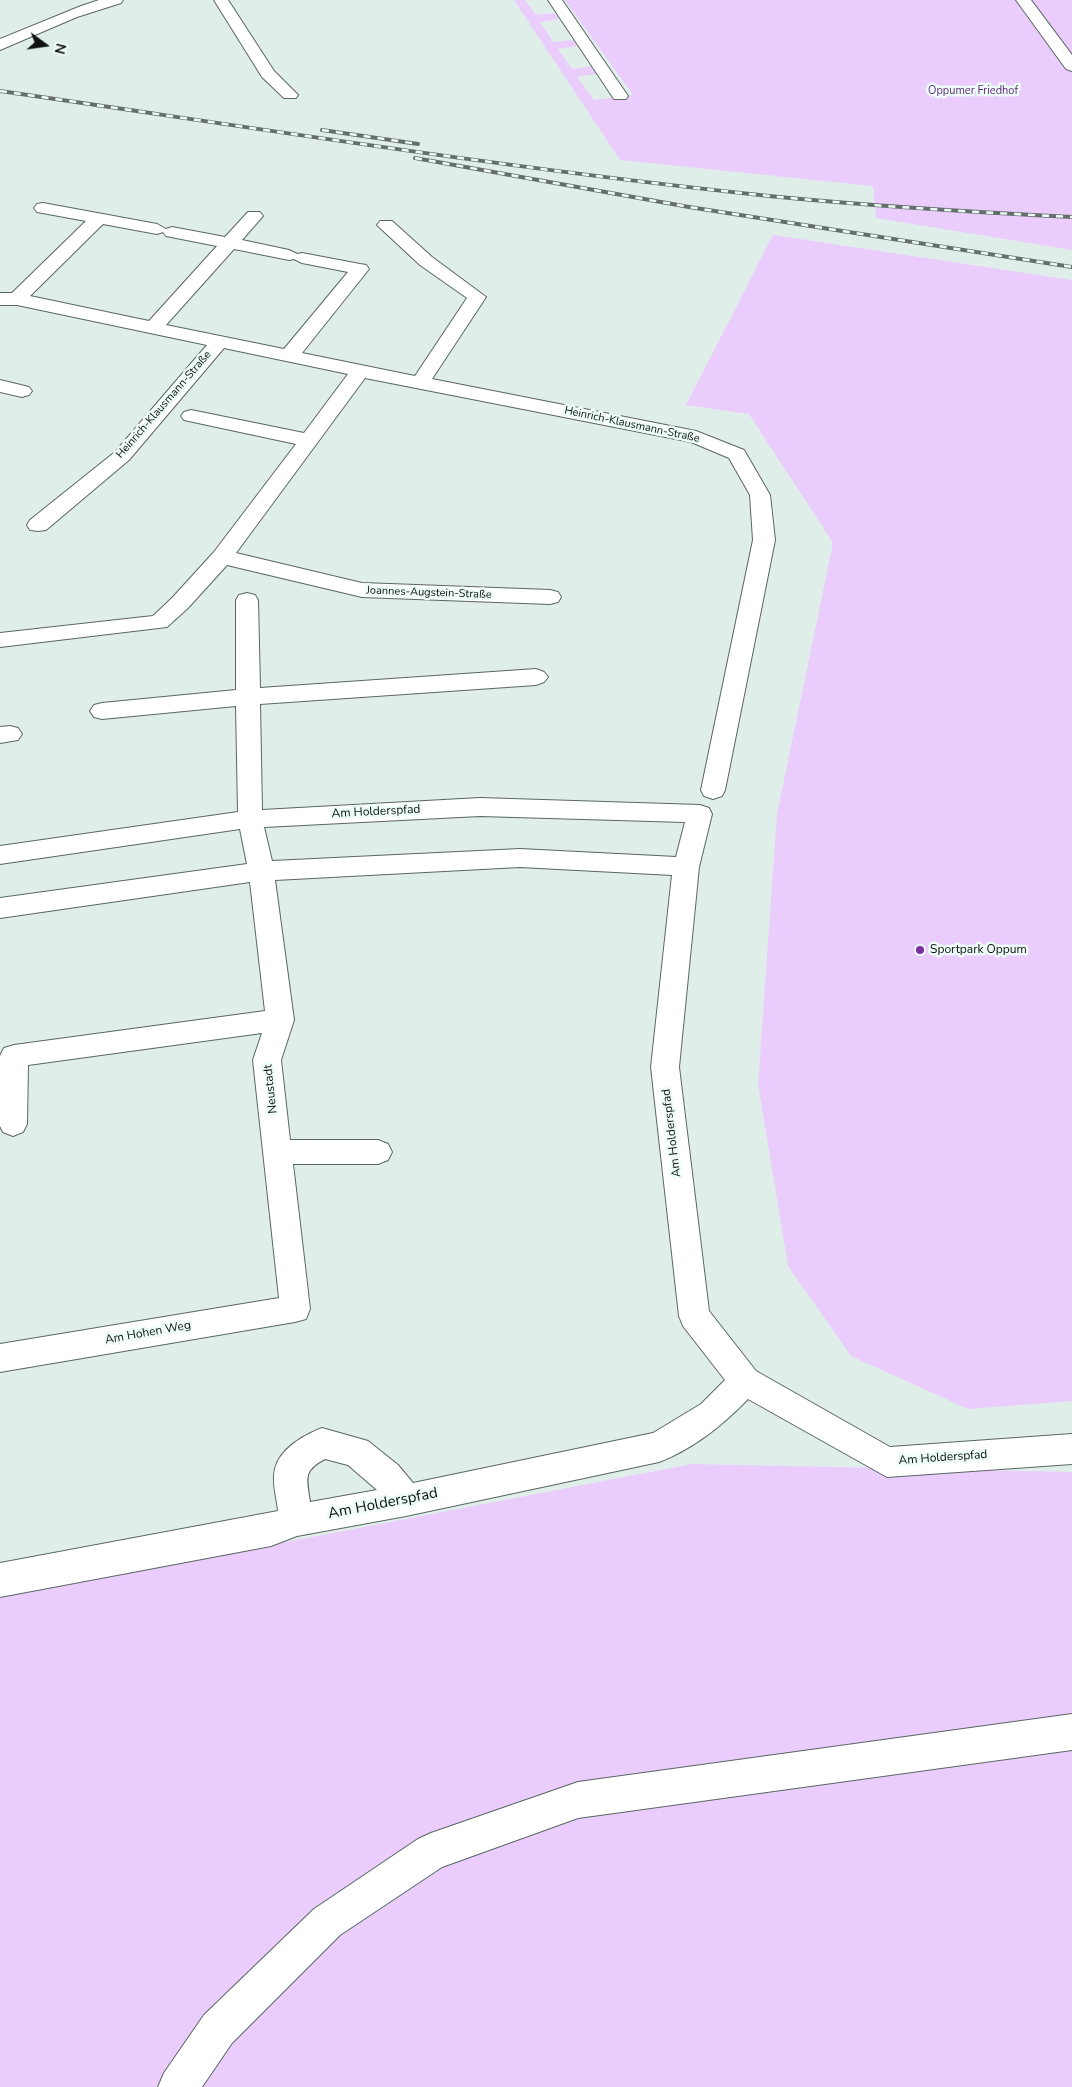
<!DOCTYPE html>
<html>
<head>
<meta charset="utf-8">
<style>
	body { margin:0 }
	#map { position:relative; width:1072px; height:2087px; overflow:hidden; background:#e0eeea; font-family:"Nunito Sans",sans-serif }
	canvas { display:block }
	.north { position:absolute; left:20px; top:20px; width:50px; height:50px; -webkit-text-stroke:4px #eefcf7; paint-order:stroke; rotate:104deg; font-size:14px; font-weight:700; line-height:20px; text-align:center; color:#0d1110 }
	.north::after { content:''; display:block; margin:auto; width:18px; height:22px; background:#0d1110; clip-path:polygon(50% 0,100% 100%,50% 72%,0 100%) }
</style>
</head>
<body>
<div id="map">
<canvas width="1072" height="2087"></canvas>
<div class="north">N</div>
</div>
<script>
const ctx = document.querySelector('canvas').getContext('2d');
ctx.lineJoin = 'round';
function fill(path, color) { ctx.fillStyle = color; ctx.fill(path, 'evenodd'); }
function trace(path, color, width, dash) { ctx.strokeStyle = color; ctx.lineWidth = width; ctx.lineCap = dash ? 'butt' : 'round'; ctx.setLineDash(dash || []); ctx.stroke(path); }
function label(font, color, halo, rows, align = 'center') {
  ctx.font = font + ' "Nunito Sans",sans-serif'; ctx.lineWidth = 5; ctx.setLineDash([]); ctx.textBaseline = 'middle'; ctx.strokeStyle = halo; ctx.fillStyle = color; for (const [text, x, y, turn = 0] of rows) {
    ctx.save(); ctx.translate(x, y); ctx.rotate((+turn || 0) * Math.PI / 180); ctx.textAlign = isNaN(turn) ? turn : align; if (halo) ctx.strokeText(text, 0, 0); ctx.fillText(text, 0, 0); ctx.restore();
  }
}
const green = new Path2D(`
	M 514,0 L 525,0 L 536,15 L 555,13 L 559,19 L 540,22 L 553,42 L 573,40 L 577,46 L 558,49 L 572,69 L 591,66 L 596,74 L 577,77 L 594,100 L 633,95 L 565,0 L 1072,0 L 1072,250 L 876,218 L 873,186 L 620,160 Z
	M 773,235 L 1072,280 L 1072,1401 L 968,1409 L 851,1356 L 788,1266 L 758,1085 L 777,814 L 833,543 L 749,414 L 686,405 Z
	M 692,1464 L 1072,1472 L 1072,2087 L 0,2087 L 0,1597 Z`);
const minor = new Path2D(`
	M 123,0 L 121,3 L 77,17 L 0,50 L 0,39 L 81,6 L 99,0 Z
	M 214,0 L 228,0 L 274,71 L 298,95 L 296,98 L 284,98 L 262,77 Z
	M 548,0 L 562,0 L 628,96 L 626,99 L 614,99 Z
	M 1016,0 L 1031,0 L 1072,55 L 1072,71 L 1066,69 Z
	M 43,203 L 157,224 L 166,229 L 172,227 L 225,237 L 248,212 L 260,212 L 263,216 L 242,240 L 289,250 L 297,254 L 302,253 L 360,264 L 366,265 L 369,269 L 302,353 L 415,376 L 467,298 L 420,265 L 377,225 L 380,221 L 392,221 L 432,257 L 486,297 L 432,379 L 696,431 L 744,450 L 770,495 L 775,540 L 725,790 L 722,796 L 713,799 L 704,796 L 701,790 L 753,540 L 750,495 L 729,458 L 691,442 L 365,378 L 236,553 L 362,583 L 550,590 L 558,592 L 561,597 L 558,602 L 550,604 L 362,597 L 227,565 L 188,608 L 167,627 L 0,647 L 0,633 L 153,616 L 172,598 L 214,552 L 296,444 L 184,420 L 181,416 L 184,412 L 191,410 L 304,433 L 348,374 L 224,348 L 129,460 L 46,530 L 38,531 L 30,530 L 27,525 L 30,520 L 115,452 L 207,345 L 17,305 L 0,305 L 0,293 L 12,293 L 86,221 L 37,212 L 34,208 L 37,204 ZM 103,224 L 157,234 L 163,232 L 166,236 L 217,246 L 149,321 L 30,296 ZM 234,249 L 289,260 L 294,259 L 302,263 L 348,272 L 284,349 L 166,325 Z
	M 0,380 L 29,387 L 32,391 L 29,395 L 22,397 L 0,392 Z
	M 247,593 L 255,595 L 258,600 L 260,688 L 536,669 L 544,672 L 548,677 L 544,682 L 536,685 L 260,704 L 262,810 L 480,798 L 700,805 L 709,808 L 712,814 L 699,867 L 679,1067 L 709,1311 L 756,1371 L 890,1447 L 1072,1434 L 1072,1464 L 887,1477 L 748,1399 C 723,1425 693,1449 659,1462 L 406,1516 L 297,1536 L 271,1546 L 0,1597 L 0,1563 L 278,1511 C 277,1500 273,1487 274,1476 C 275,1451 302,1436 322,1428 L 368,1441 L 398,1465 L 413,1483 L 653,1433 L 701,1404 L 725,1380 L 683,1326 L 679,1316 L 651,1067 L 672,875 L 520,867 L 275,880 L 294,1020 L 281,1060 L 290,1140 L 378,1140 L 388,1144 L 392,1152 L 388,1160 L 378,1164 L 293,1164 L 310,1309 L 306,1319 L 295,1322 L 0,1372 L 0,1344 L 279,1298 L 253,1060 L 262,1033 L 28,1065 L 27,1124 L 23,1132 L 13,1136 L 3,1132 L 0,1126 L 0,1056 L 4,1048 L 14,1045 L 265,1011 L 250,882 L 0,918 L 0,898 L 247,864 L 240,829 L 0,864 L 0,846 L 238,812 L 236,706 L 102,719 L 94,717 L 90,711 L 94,705 L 102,703 L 236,690 L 236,600 L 239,595 ZM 480,816 L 685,822 L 676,857 L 520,849 L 272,861 L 264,827 ZM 325,1459 L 348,1465 L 377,1490 L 310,1502 C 307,1479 302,1471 325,1459 Z
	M 10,726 L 18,728 L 22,734 L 18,740 L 0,743 L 0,727 Z`);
const highway = new Path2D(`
	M 1072,1714 L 1072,1750 L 578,1818 L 442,1867 L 340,1935 L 232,2043 L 202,2087 L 158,2087 L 164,2073 L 204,2015 L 314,1909 L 418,1839 L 431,1833 L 578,1782 Z`);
const rail = new Path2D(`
	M 0,91 C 256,128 512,169 769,196 C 870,206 971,212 1072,217
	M 322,130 L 418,144
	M 415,158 L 689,207 L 1072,267`);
const markers = [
	[920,950,5,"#7a2ea0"]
];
const farParknames = [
	["Oppumer Friedhof",973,91]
];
const farStreetnames = [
	["Heinrich-Klausmann-Straße",164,405,-49],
	["Heinrich-Klausmann-Straße",632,425,12],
	["Joannes-Augstein-Straße",429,593,2]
];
const streetNames = [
	["Am Holderspfad",376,812,-3],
	["Neustadt",271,1089,-96],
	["Am Holderspfad",672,1133,-97],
	["Am Hohen Weg",148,1333,-10],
	["Am Holderspfad",943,1458,-4]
];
const poiNames = [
	["Sportpark Oppum",930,950]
];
const nearStreetnames = [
	["Am Holderspfad",383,1504,-11]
];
fill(green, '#eacdfd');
trace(minor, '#5a6662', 2);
trace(highway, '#5a6662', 2);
fill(minor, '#fff');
fill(highway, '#fff');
trace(rail, '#656e6b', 4);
trace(rail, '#eefcf7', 2.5, [7]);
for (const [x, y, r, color] of markers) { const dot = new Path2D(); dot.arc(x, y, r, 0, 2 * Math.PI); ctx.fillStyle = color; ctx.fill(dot); trace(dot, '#eefcf7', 2); }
label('11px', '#602b7c', '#eefcf7', farParknames);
label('11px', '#0d1110', '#eefcf7', farStreetnames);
label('12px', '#0d1110', '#eefcf7', streetNames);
label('12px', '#0d1110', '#eefcf7', poiNames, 'left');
label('15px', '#0d1110', '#eefcf7', nearStreetnames);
</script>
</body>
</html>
